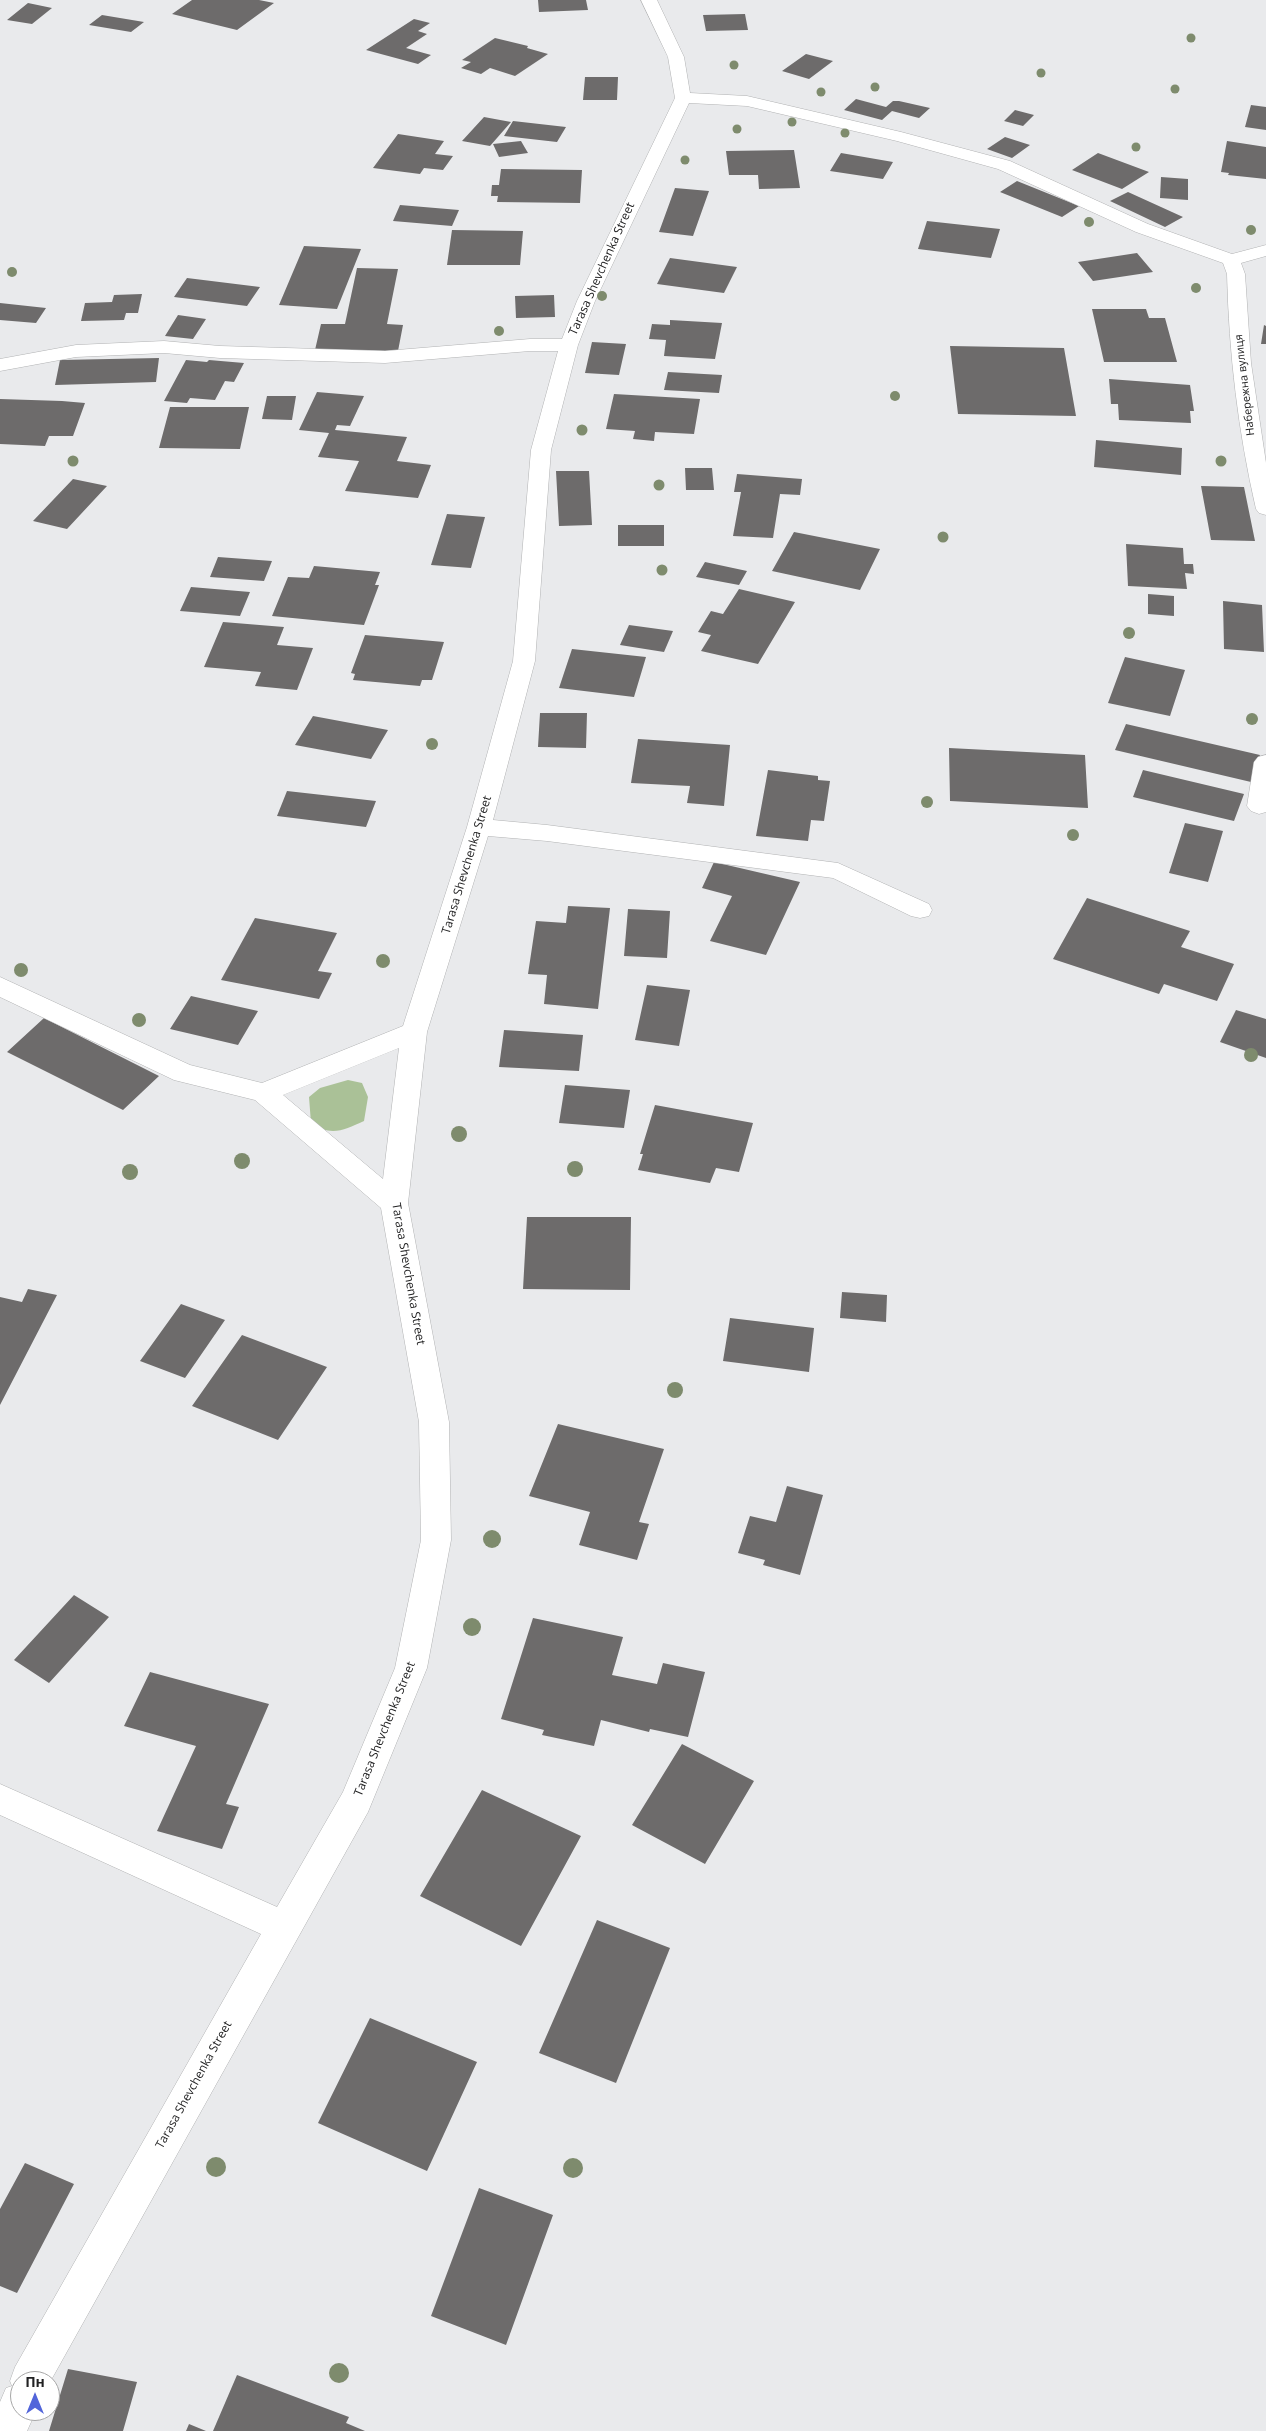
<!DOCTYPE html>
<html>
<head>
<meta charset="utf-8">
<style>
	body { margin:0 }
	#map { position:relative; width:1266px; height:2431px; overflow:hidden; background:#e9eaec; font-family:"Open Sans",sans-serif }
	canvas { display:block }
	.north { position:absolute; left:10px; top:2371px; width:50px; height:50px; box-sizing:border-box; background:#fff; border:1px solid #a7a7a7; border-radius:50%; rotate:0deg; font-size:14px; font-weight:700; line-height:20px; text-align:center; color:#222223 }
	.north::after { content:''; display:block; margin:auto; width:18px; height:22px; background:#5265da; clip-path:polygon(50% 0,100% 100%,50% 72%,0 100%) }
</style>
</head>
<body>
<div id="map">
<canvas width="1266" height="2431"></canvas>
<div class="north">Пн</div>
</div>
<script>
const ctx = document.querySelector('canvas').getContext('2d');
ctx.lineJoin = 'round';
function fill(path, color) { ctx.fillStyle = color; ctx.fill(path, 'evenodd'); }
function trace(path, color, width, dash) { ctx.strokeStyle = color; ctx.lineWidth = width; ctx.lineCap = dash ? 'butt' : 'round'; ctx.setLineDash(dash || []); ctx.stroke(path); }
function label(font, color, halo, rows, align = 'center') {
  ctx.font = font + ' "Open Sans",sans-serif'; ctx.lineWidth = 4; ctx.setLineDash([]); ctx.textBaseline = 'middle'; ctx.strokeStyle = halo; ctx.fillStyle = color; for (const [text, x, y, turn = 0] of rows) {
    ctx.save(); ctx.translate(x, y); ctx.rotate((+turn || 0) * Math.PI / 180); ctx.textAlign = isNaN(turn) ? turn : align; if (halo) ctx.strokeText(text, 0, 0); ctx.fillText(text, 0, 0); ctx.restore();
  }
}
const green = new Path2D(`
	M 348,1080 L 362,1083 L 368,1097 L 364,1121 C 344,1130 331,1137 311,1123 L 309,1097 L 320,1088 Z`);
const building = new Path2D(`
	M 192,0 L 259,0 L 274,3 L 237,30 L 172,14 Z
	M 538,0 L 586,0 L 588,10 L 539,12 Z
	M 28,3 L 52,8 L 32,24 L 7,20 Z
	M 745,14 L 748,30 L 706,31 L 703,15 Z
	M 102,15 L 144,22 L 131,32 L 89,25 Z
	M 414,19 L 430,23 L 418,31 L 427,34 L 406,48 L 431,55 L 418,64 L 366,50 Z
	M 495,38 L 528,46 L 527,48 L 548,54 L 515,76 L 490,68 L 481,74 L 461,68 L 471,62 L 462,60 Z
	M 806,54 L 833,61 L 809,79 L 782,71 Z
	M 585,77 L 618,77 L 617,100 L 583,100 Z
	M 856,99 L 886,107 L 893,101 L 899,101 L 930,108 L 919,118 L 892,111 L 882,120 L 844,110 Z
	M 1251,105 L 1266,107 L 1266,130 L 1245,127 Z
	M 1015,110 L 1034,115 L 1023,126 L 1004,121 Z
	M 484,117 L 511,122 L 490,146 L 462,141 Z
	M 513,121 L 566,127 L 557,142 L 504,136 Z
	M 398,134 L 444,141 L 435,154 L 453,156 L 443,170 L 424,168 L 420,174 L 373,168 Z
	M 1005,137 L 1030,145 L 1012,158 L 987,149 Z
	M 521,141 L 528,153 L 499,157 L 493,144 Z
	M 1227,141 L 1266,147 L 1266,179 L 1228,175 L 1229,173 L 1221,172 Z
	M 794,150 L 800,188 L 759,189 L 758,175 L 729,175 L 726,151 Z
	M 841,153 L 893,162 L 883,179 L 830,171 Z
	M 1098,153 L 1149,172 L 1122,189 L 1072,170 Z
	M 501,169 L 582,170 L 580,203 L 497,202 L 498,196 L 491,196 L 492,185 L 499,185 Z
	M 1161,177 L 1188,179 L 1188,200 L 1160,198 Z
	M 1017,181 L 1079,206 L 1062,217 L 1000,192 Z
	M 675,188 L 709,191 L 693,236 L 659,232 Z
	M 1128,192 L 1183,217 L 1165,227 L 1110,201 Z
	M 400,205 L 459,210 L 452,226 L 393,221 Z
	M 927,221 L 1000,229 L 991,258 L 918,249 Z
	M 452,230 L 523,231 L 520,265 L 447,265 Z
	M 304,246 L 361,249 L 337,309 L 279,305 Z
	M 1137,253 L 1153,272 L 1093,281 L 1078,262 Z
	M 670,258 L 737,267 L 724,293 L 657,284 Z
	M 357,268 L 398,269 L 387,324 L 403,325 L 398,351 L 315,350 L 321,324 L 345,324 Z
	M 187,278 L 260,287 L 247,306 L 174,297 Z
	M 142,294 L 138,313 L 126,313 L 124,320 L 81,321 L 85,303 L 112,302 L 114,295 Z
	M 554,295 L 555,317 L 516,318 L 515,296 Z
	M 0,303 L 46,308 L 36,323 L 0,320 Z
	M 1092,309 L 1146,309 L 1149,318 L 1165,318 L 1177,362 L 1104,362 Z
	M 178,315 L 206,319 L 193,339 L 165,336 Z
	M 670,320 L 722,323 L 715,359 L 664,356 L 666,340 L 649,339 L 652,324 L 670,325 Z
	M 1264,325 L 1266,326 L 1266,344 L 1261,344 Z
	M 592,342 L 626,344 L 619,375 L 585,373 Z
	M 950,346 L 1064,348 L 1076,416 L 958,414 Z
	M 159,358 L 156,382 L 55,385 L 60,360 Z
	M 186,360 L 207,362 L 209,360 L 244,363 L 234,382 L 225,381 L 215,400 L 190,398 L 187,403 L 164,401 Z
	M 668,372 L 722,375 L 719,393 L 664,390 Z
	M 1109,379 L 1190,385 L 1194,411 L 1190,411 L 1191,423 L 1119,420 L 1118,404 L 1111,404 Z
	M 317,392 L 364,396 L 350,426 L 337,425 L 335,430 L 407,437 L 397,461 L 431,465 L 418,498 L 345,491 L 359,461 L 318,457 L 329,433 L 299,430 Z
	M 614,394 L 700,399 L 694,434 L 655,432 L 654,441 L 633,439 L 635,431 L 606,429 Z
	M 267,396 L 296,396 L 292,420 L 262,419 Z
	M 0,399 L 62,401 L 85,403 L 73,436 L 49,436 L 45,446 L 0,444 Z
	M 170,407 L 249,407 L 240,449 L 159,448 Z
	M 1096,440 L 1182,448 L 1181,475 L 1094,467 Z
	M 685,468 L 712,468 L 714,490 L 686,490 Z
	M 556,471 L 589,471 L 592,525 L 559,526 Z
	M 737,474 L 802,479 L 800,495 L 780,494 L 773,538 L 733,536 L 741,492 L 734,492 Z
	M 73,479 L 107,486 L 67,529 L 33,521 Z
	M 1201,486 L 1244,487 L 1255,541 L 1211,540 Z
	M 447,514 L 485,517 L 471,568 L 431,565 Z
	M 618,525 L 664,525 L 664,546 L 618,546 Z
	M 794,532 L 880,549 L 860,590 L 772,571 Z
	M 1126,544 L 1183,548 L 1184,564 L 1193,564 L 1194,574 L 1185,573 L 1187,589 L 1128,586 Z
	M 218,557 L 272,561 L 264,581 L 210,577 Z
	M 705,562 L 747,571 L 739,585 L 696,577 Z
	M 314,566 L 380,572 L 375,585 L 379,585 L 364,625 L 272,616 L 288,577 L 309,578 Z
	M 191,587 L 250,592 L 240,616 L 180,611 Z
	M 739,589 L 795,602 L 758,664 L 701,651 L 711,635 L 698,632 L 711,611 L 723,614 Z
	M 1148,594 L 1174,596 L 1174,616 L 1148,614 Z
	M 1223,601 L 1262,605 L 1264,652 L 1224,649 Z
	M 223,622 L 284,627 L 277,645 L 313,648 L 297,690 L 255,686 L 261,672 L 204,667 Z
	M 629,625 L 673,631 L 664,652 L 620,645 Z
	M 365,635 L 444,642 L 432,680 L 422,680 L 420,686 L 353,680 L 355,674 L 351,673 Z
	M 572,649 L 646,657 L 634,697 L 559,688 Z
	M 1125,657 L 1185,670 L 1170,716 L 1108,703 Z
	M 540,713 L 587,713 L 586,748 L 538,747 Z
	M 313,716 L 388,730 L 371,759 L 295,745 Z
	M 1126,724 L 1260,755 L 1251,782 L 1115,750 Z
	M 638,739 L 730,745 L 724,806 L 687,803 L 690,786 L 631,783 Z
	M 949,748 L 1085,755 L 1088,808 L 950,801 Z
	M 768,770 L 818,776 L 818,780 L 830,781 L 824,821 L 811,820 L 808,841 L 756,836 Z
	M 1143,770 L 1244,794 L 1234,821 L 1133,797 Z
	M 287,791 L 376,801 L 366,827 L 277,816 Z
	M 1185,823 L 1223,831 L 1208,882 L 1169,873 Z
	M 714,862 L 800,882 L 766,955 L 710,941 L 732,896 L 702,888 Z
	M 1087,898 L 1190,931 L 1181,947 L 1234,964 L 1217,1001 L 1164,984 L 1159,994 L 1053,959 Z
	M 568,906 L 610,908 L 598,1009 L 544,1004 L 547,975 L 528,974 L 536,921 L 566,923 Z
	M 628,909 L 670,911 L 667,958 L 624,956 Z
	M 255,918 L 337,933 L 318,971 L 332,973 L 319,999 L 221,980 Z
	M 647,985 L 690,990 L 679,1046 L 635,1040 Z
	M 191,996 L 258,1011 L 238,1045 L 170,1029 Z
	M 1236,1010 L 1266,1019 L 1266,1058 L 1220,1042 Z
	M 44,1018 L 159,1076 L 123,1110 L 7,1052 Z
	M 504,1030 L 583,1035 L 579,1071 L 499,1067 Z
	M 565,1085 L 630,1090 L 624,1128 L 559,1123 Z
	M 655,1105 L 753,1123 L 739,1172 L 716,1168 L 710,1183 L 638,1170 L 643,1154 L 640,1154 Z
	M 527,1217 L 631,1217 L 630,1290 L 523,1289 Z
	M 28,1289 L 57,1295 L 0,1405 L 0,1297 L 22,1302 Z
	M 842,1292 L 887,1295 L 886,1322 L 840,1318 Z
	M 181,1304 L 225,1320 L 185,1378 L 140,1361 Z
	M 730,1318 L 814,1328 L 809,1372 L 723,1361 Z
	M 242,1335 L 327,1367 L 278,1440 L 192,1406 Z
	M 558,1424 L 664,1449 L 639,1522 L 649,1524 L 637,1560 L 579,1545 L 590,1512 L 529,1496 Z
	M 787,1486 L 823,1495 L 800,1575 L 763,1565 L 765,1560 L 738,1553 L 750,1516 L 776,1522 Z
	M 74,1595 L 109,1617 L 49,1683 L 14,1660 Z
	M 533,1618 L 623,1637 L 612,1675 L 657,1684 L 663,1663 L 705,1672 L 688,1737 L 650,1729 L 649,1732 L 601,1720 L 594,1746 L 542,1735 L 544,1730 L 501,1719 Z
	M 150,1672 L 269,1704 L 226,1804 L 239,1807 L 222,1849 L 157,1831 L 196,1746 L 124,1726 Z
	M 682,1744 L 754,1781 L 705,1864 L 632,1825 Z
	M 482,1790 L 581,1836 L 521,1946 L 420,1896 Z
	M 597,1920 L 670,1948 L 616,2083 L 539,2053 Z
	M 370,2018 L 477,2062 L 427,2171 L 318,2123 Z
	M 25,2163 L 74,2184 L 17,2293 L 0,2286 L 0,2209 Z
	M 479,2188 L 553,2215 L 506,2345 L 431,2316 Z
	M 68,2369 L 137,2382 L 123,2431 L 49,2431 Z
	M 237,2375 L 349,2417 L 346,2423 L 365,2431 L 213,2431 Z
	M 189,2424 L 206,2431 L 186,2431 Z`);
const minor = new Path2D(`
	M 641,0 L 657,0 L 684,57 L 690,93 L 747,96 L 901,132 L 1010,161 L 1148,224 L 1232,254 L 1266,245 L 1266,256 L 1241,263 L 1245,274 L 1251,363 L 1266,463 L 1266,515 L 1259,513 L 1256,509 C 1238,431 1229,354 1227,274 L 1223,263 L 1136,232 L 998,169 L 897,141 L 747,106 L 689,103 L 595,301 L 578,345 L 551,450 L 535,661 L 493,820 L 547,825 L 838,863 L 929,904 L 932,910 L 929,916 L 920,918 L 911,916 L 833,878 L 547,841 L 488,836 L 427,1032 L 408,1203 L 449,1422 L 451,1540 L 427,1668 L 368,1812 L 50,2382 L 20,2381 L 20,2411 L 36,2411 L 27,2431 L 0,2431 L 0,2402 L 6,2388 L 12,2386 L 10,2381 L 15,2367 L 261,1934 L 0,1815 L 0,1784 L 277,1907 L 343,1792 L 395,1668 L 421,1540 L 419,1422 L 381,1208 L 255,1100 L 174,1080 L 0,997 L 0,977 L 190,1065 L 262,1083 L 403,1026 L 467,827 L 513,661 L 531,450 L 558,351 L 530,351 L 385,363 L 220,358 L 164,353 L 76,357 L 0,371 L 0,359 L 76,345 L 164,341 L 220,346 L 385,351 L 530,339 L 562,339 L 577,301 L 675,98 L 668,57 ZM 399,1048 L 383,1179 L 283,1095 Z
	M 1266,755 L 1266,812 L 1259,814 L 1251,811 L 1247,806 L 1254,762 L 1258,757 Z`);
const trees = [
	[1191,38,4.5],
	[734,65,4.5],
	[1041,73,4.5],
	[875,87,4.5],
	[1175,89,4.5],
	[821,92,4.5],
	[792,122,4.5],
	[737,129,4.5],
	[845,133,4.5],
	[1136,147,4.5],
	[685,160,4.5],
	[1089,222,5],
	[1251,230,5],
	[12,272,5],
	[1196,288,5],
	[602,296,5],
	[499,331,5],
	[895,396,5],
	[582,430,5.5],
	[73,461,5.5],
	[1221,461,5.5],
	[659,485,5.5],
	[943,537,5.5],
	[662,570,5.5],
	[1129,633,6],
	[1252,719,6],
	[432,744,6],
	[927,802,6],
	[1073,835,6],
	[383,961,7],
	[21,970,7],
	[139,1020,7],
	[1251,1055,7],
	[459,1134,8],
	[242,1161,8],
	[575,1169,8],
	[130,1172,8],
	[675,1390,8],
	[492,1539,9],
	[472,1627,9],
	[216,2167,10],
	[573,2168,10],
	[339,2373,10]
];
const farStreetnames = [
	["Набережна вулиця",1245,385,-97]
];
const streetNames = [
	["Tarasa Shevchenka Street",602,269,-66],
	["Tarasa Shevchenka Street",467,865,-73],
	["Tarasa Shevchenka Street",408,1274,80],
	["Tarasa Shevchenka Street",385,1729,-68],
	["Tarasa Shevchenka Street",194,2085,-61]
];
fill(green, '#aac197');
fill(building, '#6d6b6b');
trace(minor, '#b1b2b3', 1);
fill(minor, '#fff');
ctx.fillStyle = '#7e8b6d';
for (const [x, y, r] of trees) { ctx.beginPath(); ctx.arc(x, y, r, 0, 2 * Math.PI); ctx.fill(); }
label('11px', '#222223', '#fff', farStreetnames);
label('12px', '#222223', '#fff', streetNames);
</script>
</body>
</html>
